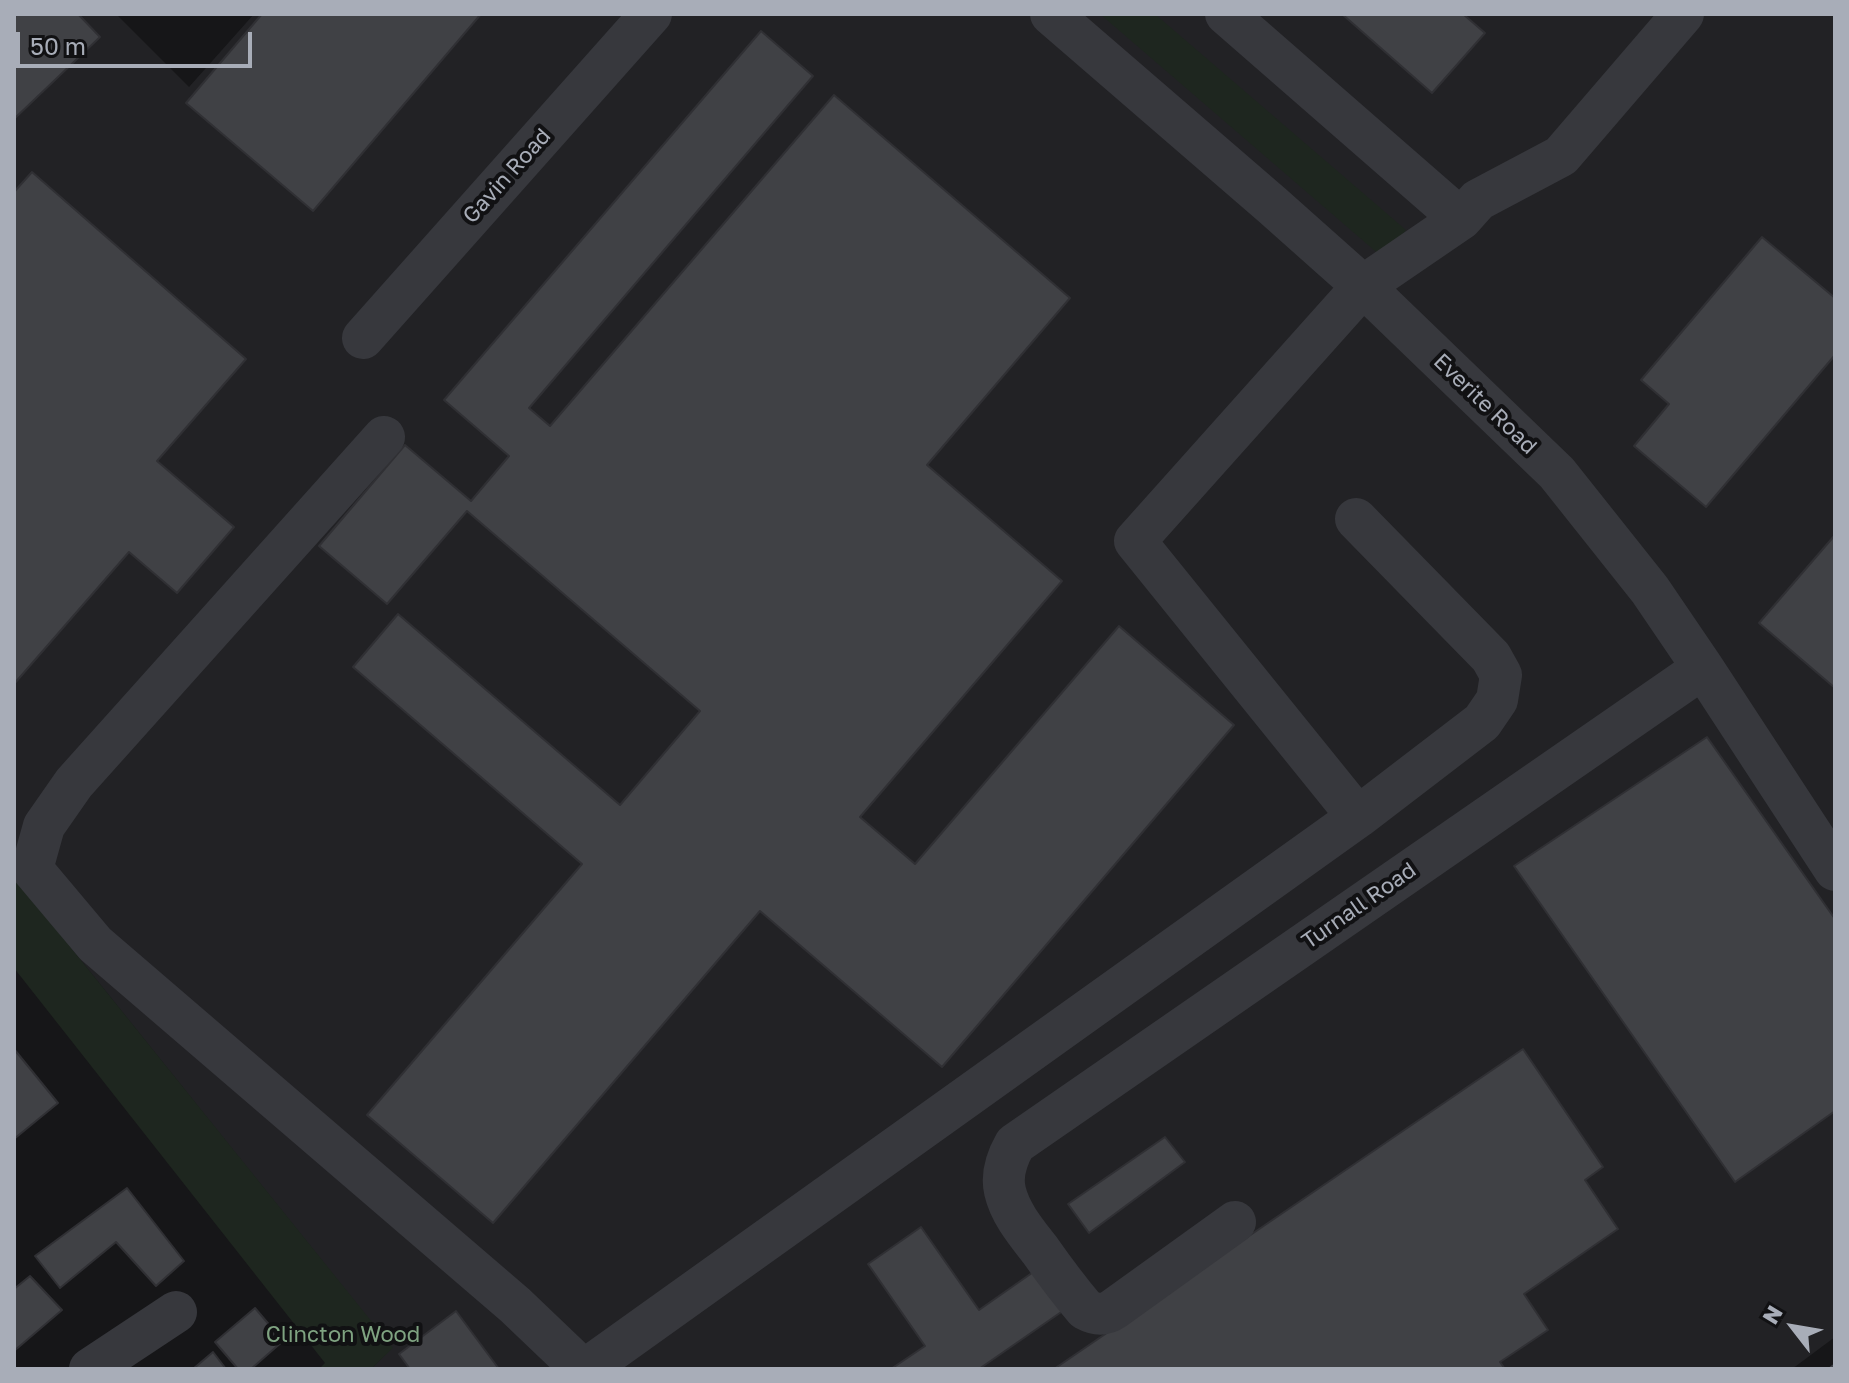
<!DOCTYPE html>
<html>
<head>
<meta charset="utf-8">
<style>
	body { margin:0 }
	#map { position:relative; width:1849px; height:1383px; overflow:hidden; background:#161618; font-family:"Golos Text",sans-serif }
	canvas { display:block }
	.frame { position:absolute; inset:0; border:16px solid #a8adb8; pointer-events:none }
	.north { position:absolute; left:1753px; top:1287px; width:80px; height:80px; -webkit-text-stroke:6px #111113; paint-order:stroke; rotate:301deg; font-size:22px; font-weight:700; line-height:32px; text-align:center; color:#a8adb8 }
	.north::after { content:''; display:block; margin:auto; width:28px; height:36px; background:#a8adb8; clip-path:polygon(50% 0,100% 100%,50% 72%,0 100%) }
	.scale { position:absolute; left:16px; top:32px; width:236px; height:36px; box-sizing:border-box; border:4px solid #a8adb8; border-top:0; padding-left:10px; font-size:24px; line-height:28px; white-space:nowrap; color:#a8adb8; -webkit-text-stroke:6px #111113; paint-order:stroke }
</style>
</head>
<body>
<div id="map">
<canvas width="1849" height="1383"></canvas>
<div class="frame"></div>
<div class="north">N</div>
<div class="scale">50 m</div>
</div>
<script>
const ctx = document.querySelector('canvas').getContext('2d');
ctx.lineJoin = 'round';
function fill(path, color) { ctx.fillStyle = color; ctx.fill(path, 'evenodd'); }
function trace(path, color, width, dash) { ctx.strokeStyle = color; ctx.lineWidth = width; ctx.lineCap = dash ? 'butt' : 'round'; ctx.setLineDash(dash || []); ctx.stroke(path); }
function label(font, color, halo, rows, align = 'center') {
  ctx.font = font + ' "Golos Text",sans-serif'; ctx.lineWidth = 8; ctx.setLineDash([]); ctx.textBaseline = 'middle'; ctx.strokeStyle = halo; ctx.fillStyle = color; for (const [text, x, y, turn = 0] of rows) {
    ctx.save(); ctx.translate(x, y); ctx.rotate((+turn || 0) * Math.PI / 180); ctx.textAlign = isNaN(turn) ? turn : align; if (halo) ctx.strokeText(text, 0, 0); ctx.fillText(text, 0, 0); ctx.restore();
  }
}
const built = new Path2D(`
	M 14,14 L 116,14 L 189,87 L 254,14 L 1835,14 L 1835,1337 L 1792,1369 L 371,1369 L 392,1348 L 14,877 Z`);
const green = new Path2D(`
	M 1100,14 L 1155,14 L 1406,230 L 1382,257 Z
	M 14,877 L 393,1348 L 371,1369 L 319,1369 L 325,1363 L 14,968 Z`);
const building = new Path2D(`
	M 17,14 L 78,14 L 100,37 L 14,119 L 14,17 Z
	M 262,14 L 481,14 L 313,211 L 186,103 Z
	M 1342,14 L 1463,14 L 1485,33 L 1432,93 Z
	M 761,31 L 813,76 L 529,408 L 550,426 L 834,95 L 1070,298 L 927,465 L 1062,581 L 860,817 L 915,864 L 1119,626 L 1234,725 L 942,1067 L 760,911 L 493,1223 L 367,1115 L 582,864 L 353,667 L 398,614 L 620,805 L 700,711 L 467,511 L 387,604 L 319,546 L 405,445 L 471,501 L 509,456 L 444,400 Z
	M 32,172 L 246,359 L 157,461 L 234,527 L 177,593 L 129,552 L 14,684 L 14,192 Z
	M 1762,237 L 1835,298 L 1835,355 L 1706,507 L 1634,446 L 1669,404 L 1641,380 Z
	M 1835,535 L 1835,688 L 1759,623 Z
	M 1707,737 L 1835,919 L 1835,1111 L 1735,1182 L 1514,866 Z
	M 14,1049 L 58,1103 L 14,1139 Z
	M 1523,1049 L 1603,1167 L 1585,1180 L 1618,1229 L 1524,1294 L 1548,1330 L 1500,1362 L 1505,1369 L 1054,1369 Z
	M 1165,1137 L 1185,1162 L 1089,1233 L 1068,1204 Z
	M 127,1188 L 184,1261 L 156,1286 L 116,1242 L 60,1288 L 35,1256 Z
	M 921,1227 L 979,1310 L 1039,1268 L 1067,1308 L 979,1369 L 891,1369 L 925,1346 L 868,1264 Z
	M 30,1276 L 62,1310 L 14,1351 L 14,1289 Z
	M 255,1308 L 283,1341 L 251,1369 L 238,1369 L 215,1342 Z
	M 456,1311 L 499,1369 L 410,1369 L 399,1354 Z
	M 213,1352 L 226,1369 L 193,1369 Z`);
const path = new Path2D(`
	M 1831,1369 L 1835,1366`);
const minor = new Path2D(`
	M 1051,14 L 1272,205 L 1363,286 L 1557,473 L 1650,590 L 1703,668 L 1835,870
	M 1226,14 L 1461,219
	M 363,338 L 651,14
	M 384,437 L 74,783 L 44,826 L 32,869 L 95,944 L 515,1305 L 582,1369
	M 1356,519 L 1491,657 L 1501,675 L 1497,700 L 1482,722 L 1358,817
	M 1235,1222 L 1114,1309 C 1104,1316 1096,1315 1085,1309 C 1069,1290 1054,1270 1040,1250 C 1026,1232 1010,1213 1005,1191 C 1001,1174 1007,1158 1015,1144 L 1703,668
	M 90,1369 L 176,1312
	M 586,1369 L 1358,817 L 1135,541 L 1363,286 L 1461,219 L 1478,200 L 1561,156 L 1683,14`);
const streetNames = [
	["Gavin Road",507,176,-48],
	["Everite Road",1485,404,44],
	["Turnall Road",1359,906,-35]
];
const parkNames = [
	["Clincton Wood",343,1335]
];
fill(built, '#222225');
fill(green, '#1e261f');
fill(building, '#404145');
trace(building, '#303034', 2);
trace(path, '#3d3f44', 5, [4, 6]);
trace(minor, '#37383d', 42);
label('22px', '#a8adb8', '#111113', streetNames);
label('22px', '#7fa381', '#111113', parkNames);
</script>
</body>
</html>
